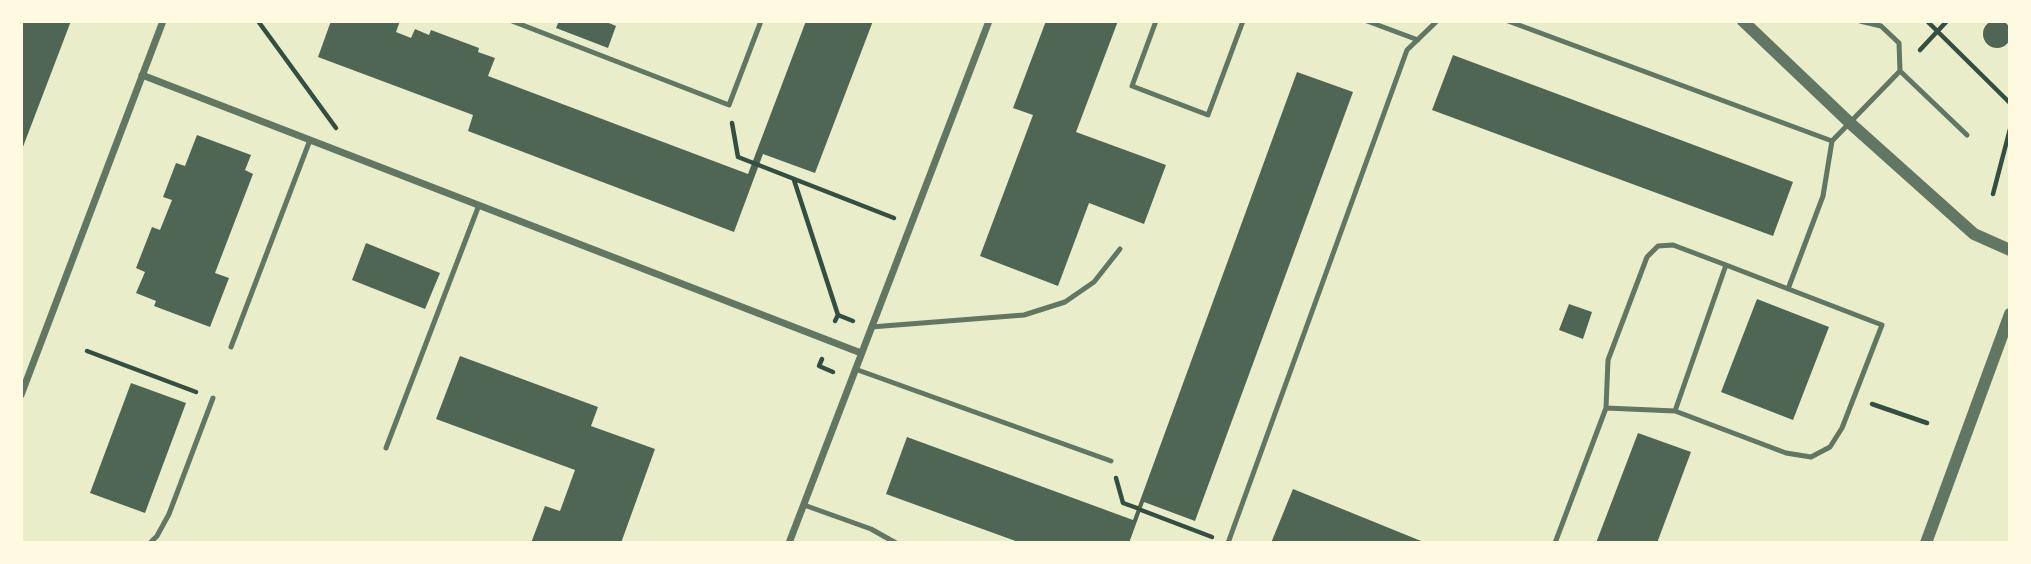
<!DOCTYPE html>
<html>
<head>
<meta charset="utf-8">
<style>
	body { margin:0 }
	#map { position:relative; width:2031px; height:564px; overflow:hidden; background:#e9edc9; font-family:"Roboto Serif",serif }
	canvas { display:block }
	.frame { position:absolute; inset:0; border:23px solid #fefae0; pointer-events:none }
</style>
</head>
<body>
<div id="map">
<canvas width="2031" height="564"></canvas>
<div class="frame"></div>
</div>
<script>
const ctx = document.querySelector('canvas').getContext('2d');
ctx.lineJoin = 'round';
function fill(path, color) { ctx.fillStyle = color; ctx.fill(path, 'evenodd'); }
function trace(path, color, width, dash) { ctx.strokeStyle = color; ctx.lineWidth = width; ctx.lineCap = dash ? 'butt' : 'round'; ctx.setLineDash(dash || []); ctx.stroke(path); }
const building = new Path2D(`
	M1983 34a14 14 0 1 1 28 0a14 14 0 1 1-28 0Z
	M 21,21 L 71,21 L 21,152 Z
	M 331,21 L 400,21 L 396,32 L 411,38 L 415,29 L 429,35 L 431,30 L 479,48 L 478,52 L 495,58 L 488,76 L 748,174 L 806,21 L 873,21 L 815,173 L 763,154 L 734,232 L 468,131 L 473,115 L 318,57 Z
	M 559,21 L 604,21 L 616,26 L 608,48 L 556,28 Z
	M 1046,21 L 1118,21 L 1076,132 L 1166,165 L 1144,224 L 1089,203 L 1058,286 L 980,256 L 1033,115 L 1013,108 Z
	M 1453,55 L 1793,182 L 1773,236 L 1432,110 Z
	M 1297,72 L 1353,92 L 1195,521 L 1144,502 L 1129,543 L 1021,543 L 886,494 L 907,437 L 1133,520 Z
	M 197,135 L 251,155 L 245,170 L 253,174 L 215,273 L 229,278 L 210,327 L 154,306 L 156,301 L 136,293 L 145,272 L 136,268 L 152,227 L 160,230 L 172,200 L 163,197 L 176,163 L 185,166 Z
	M 366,243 L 440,273 L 425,309 L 352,280 Z
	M 1757,299 L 1829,327 L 1793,420 L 1721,392 Z
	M 1569,304 L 1592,312 L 1583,339 L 1559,330 Z
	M 460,356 L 598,407 L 591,426 L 655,449 L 621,543 L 531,543 L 545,506 L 560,511 L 575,470 L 436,419 Z
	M 131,383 L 186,403 L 145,513 L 90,493 Z
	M 1638,433 L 1691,452 L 1657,543 L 1596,543 Z
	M 1293,489 L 1426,543 L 1271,543 Z`);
const path = new Path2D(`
	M 258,21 L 336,128
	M 1927,21 L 2010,103
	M 1920,50 L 1947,21
	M 732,123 L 738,157 L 894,218
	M 794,180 L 838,315 L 835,321
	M 1993,194 L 2010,129
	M 838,315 L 853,321
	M 87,351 L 196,392
	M 822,359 L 819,366 L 833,372
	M 1872,404 L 1927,423
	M 1116,478 L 1123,503 L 1137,508
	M 1141,510 L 1212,537`);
const service = new Path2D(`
	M 512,21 L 729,105 L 761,21
	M 1156,21 L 1132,86 L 1208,115 L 1243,21
	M 1367,21 L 1418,40
	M 1508,21 L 1832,141
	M 1860,21 L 1881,26 L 1899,43 L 1900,71 L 1967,135
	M 1788,289 L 1823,196 L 1832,141 L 1900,71
	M 871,327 L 1024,315 L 1065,302 L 1094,282 L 1120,249
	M 231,347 L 310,140
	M 855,369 L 1111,461
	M 1606,408 L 1608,360 L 1647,257 L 1658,246 L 1673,245 L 1726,265
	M 386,448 L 479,205
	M 804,505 L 871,529 L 896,543
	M 150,543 L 157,536 L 169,514 L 213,398
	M 1228,543 L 1407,50 L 1437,21
	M 1555,543 L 1606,408 L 1675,411 L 1726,265 L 1882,325 L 1842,428 L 1830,447 L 1811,457 L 1786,453 L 1675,411`);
const minor = new Path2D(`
	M 142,75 L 861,353
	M 21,395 L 163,21
	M 789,543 L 989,21`);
const tertiary = new Path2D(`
	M 1743,21 L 1850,123 L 1974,234 L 2010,250
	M 1926,543 L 2010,314`);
fill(building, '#4f6655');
trace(path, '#344e41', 4.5);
trace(service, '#617663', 5);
trace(minor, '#617663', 7);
trace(tertiary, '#617663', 12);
</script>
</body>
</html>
